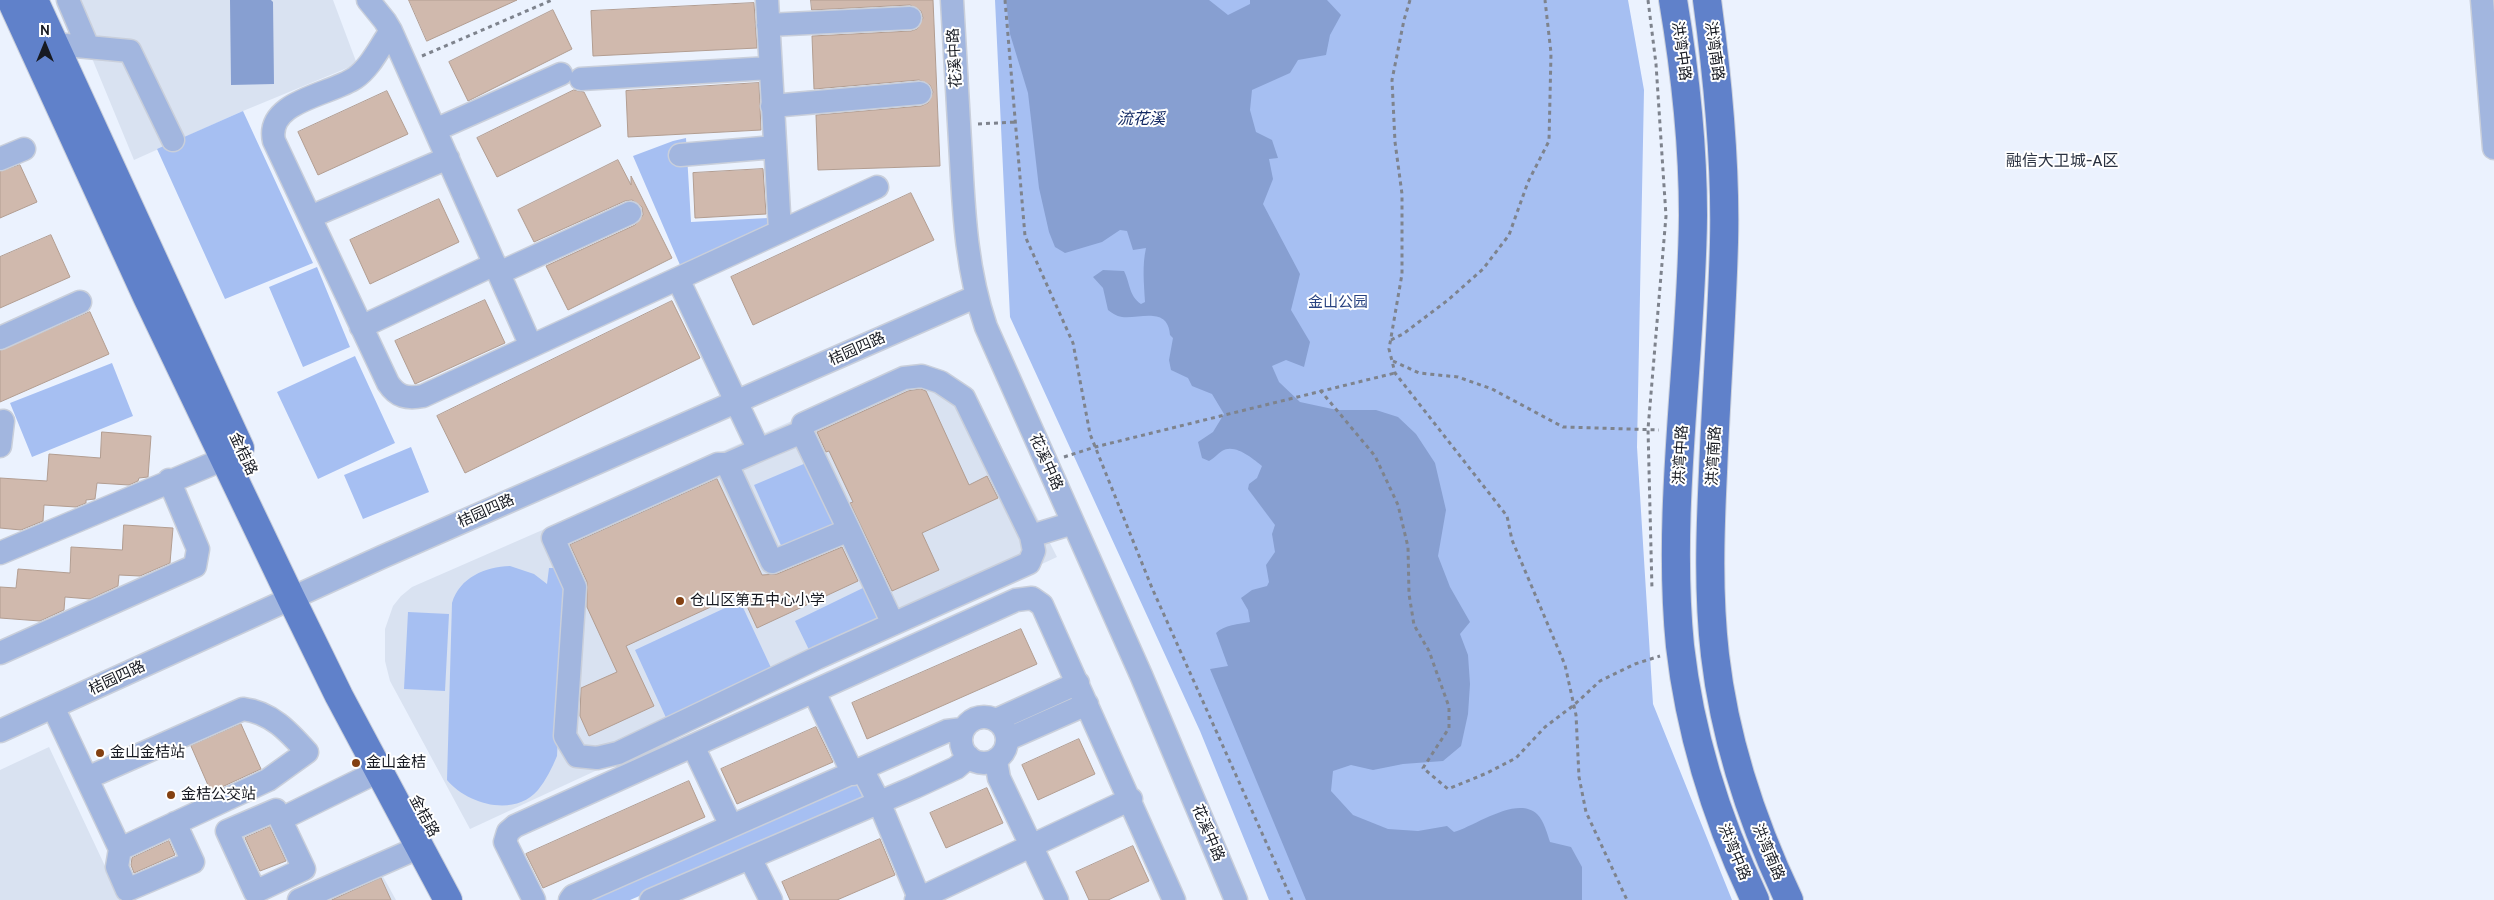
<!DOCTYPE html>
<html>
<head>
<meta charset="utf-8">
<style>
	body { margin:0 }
	#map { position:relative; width:2494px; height:900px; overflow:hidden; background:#ebf2fe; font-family:Cabin,sans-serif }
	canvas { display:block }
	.north { position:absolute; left:20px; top:20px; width:50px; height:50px; -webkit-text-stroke:4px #fff; paint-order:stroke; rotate:0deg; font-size:14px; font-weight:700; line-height:20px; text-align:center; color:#171a22 }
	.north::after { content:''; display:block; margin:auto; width:18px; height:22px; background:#171a22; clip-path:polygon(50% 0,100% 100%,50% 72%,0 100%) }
</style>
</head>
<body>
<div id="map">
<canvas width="2494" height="900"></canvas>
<div class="north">N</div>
</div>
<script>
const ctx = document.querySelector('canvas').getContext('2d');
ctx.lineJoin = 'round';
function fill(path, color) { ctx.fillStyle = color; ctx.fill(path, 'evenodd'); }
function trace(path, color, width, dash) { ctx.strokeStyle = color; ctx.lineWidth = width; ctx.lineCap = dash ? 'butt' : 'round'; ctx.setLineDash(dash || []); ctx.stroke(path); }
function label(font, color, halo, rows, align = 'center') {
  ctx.font = font + ' Cabin,"Noto Sans SC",sans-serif'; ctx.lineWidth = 4; ctx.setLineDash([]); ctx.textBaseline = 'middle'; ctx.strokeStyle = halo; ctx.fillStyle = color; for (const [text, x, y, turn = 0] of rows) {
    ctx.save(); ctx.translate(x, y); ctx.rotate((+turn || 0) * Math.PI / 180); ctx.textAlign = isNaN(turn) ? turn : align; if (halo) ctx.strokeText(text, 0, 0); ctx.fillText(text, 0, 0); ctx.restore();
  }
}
const built = new Path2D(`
	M 68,0 L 333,0 L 357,64 L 243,111 L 134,160 Z
	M 881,382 L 975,394 L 1057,557 L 470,829 L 390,681 L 385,661 L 385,629 L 393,606 L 401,596 L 412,587 Z
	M 49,747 L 121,900 L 0,900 L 0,770 Z
	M 381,873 L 396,900 L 325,900 Z`);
const green = new Path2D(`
	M 995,0 L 1628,0 L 1644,90 L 1637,447 L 1653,704 L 1732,900 L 1269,900 L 1200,731 L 1010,317 Z
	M 243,111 L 313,263 L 225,299 L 157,149 Z
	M 686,138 L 691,222 L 768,218 L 770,229 L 680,265 L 633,156 L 673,141 Z
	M 317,267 L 350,347 L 303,367 L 269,287 Z
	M 355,356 L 395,443 L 318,479 L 277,392 Z
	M 112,363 L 133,416 L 32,457 L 10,403 Z
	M 411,447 L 429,492 L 363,519 L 344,475 Z
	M 806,463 L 835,529 L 784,552 L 754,485 Z
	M 510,566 L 534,574 L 547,584 L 549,568 L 566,568 L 557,756 C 552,768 546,780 538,790 C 514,818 467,804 447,780 L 452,603 C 460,577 485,567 510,566 Z
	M 867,586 L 883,620 L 811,654 L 795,621 Z
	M 740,601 L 773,672 L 668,722 L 635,650 Z
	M 408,612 L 449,614 L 445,691 L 404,689 Z
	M 856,783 L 864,800 L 630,900 L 582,900 Z`);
const water = new Path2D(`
	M 230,0 L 271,0 L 273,2 L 274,84 L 231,85 Z
	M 1006,0 L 1209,0 L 1228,15 L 1250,4 L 1250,0 L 1327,0 L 1341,15 L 1330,35 L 1326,55 L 1298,60 L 1290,73 L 1252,90 L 1250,110 L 1256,132 L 1272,140 L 1278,158 L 1269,159 L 1273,179 L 1263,204 L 1300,274 L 1291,310 L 1310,342 L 1304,367 L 1286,360 L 1272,366 L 1279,382 L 1300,402 L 1337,410 L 1376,410 L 1398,417 L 1416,434 L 1435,463 L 1446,510 L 1438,556 L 1450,587 L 1470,622 L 1460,634 L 1468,655 L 1470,684 L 1468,714 L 1461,746 L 1443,761 L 1403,764 L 1373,770 L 1351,765 L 1333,771 L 1331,791 L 1353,815 L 1388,829 L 1418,831 L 1447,826 L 1454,832 C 1475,826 1517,795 1537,814 C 1544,821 1547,833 1550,842 L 1571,847 L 1582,867 L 1582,900 L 1306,900 L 1210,669 L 1228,666 L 1216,633 C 1224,625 1239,624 1250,622 L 1248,610 L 1241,598 L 1252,590 L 1267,586 L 1269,582 L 1266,565 L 1275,552 L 1272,534 L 1275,525 L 1248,489 L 1249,484 L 1257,478 L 1262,466 C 1253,459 1235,443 1222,451 C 1217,454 1215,458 1209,461 L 1202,458 L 1198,442 L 1213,432 L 1224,414 L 1212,394 L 1192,386 L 1188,378 L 1171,370 L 1169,360 L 1173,338 L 1170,335 C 1168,306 1140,319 1122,317 C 1116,316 1112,313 1108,310 L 1103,288 L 1093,277 L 1103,270 L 1124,271 C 1130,283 1129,296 1141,304 L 1145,302 C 1144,283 1142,266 1146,248 L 1133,250 L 1127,231 L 1120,230 L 1102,242 L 1065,253 L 1055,247 L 1049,232 L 1039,188 L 1028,93 L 1010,34 Z`);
const building = new Path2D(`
	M 409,0 L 517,0 L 427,41 Z
	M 811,0 L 933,0 L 940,166 L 818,170 L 816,115 L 921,106 L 928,103 L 933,92 L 930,85 L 919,80 L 814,89 L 812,36 L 911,31 L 917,29 L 923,18 L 921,11 L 910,5 L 812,10 Z
	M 754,3 L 757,48 L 593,56 L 591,11 Z
	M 553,10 L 572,49 L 468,101 L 449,62 Z
	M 759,83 L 761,130 L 628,137 L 626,91 Z
	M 574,90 L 584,92 L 601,126 L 497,177 L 477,138 Z
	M 387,91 L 408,134 L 318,175 L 298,132 Z
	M 618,160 L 631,185 L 631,176 L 672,258 L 568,310 L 546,266 L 635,225 L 643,215 L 642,207 L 632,200 L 625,201 L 534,242 L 518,210 Z
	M 20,165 L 37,202 L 0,218 L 0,172 Z
	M 763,169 L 766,214 L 695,218 L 693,173 Z
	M 911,193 L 934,240 L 753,325 L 731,277 Z
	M 439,199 L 459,242 L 370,284 L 350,240 Z
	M 51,235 L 70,277 L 0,308 L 0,257 Z
	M 485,300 L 505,343 L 415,384 L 395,341 Z
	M 672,301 L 700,358 L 465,473 L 437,416 Z
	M 90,312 L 109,354 L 0,402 L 0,351 Z
	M 921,389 L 926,391 L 969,485 L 987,476 L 998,498 L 922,533 L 939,570 L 892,591 L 850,503 L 853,502 L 829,451 L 826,452 L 817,432 L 908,391 Z
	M 102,432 L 151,436 L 148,477 L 139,478 L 138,481 L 129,485 L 97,483 L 95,499 L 86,500 L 86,503 L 76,507 L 44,505 L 43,521 L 21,530 L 0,528 L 0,478 L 47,481 L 49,454 L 100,458 Z
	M 717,479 L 762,575 L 777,574 L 842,547 L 858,581 L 757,628 L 741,593 L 626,646 L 654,706 L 589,736 L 580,716 L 581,688 L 617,672 L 587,607 L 587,582 L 570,545 Z
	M 124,525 L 173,528 L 170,563 L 140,576 L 119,575 L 118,586 L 90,599 L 65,597 L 64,610 L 40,621 L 0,618 L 0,587 L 16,588 L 18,569 L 70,573 L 71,547 L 122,550 Z
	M 1021,629 L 1037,664 L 867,739 L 852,703 Z
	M 241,724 L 261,769 L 211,792 L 191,746 Z
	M 816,727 L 833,762 L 737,804 L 721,769 Z
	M 1079,739 L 1095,774 L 1038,800 L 1022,765 Z
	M 689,781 L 705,817 L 543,888 L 526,854 Z
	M 987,788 L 1003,823 L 946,848 L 930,813 Z
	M 270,827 L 286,861 L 260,871 L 245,838 Z
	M 880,839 L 895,875 L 837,900 L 790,900 L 782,882 Z
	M 169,841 L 175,855 L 134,873 L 131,865 L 132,858 Z
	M 1133,846 L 1149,881 L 1108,900 L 1089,900 L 1076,872 Z
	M 381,878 L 391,900 L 332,900 Z`);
const path = new Path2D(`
	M 1005,0 L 1025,236 L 1073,343 L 1090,434 L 1152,588 L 1292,900
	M 1410,0 L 1404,20 L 1392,80 L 1395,142 L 1402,194 L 1402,274 L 1389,349 L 1395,373 L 1507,516 L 1512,540 L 1565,665 L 1576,715 L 1579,777 L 1586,812 L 1627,900
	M 1648,0 L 1656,64 L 1666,216 L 1648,429 L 1652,590
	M 422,56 L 552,0
	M 978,124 L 1015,122
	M 1391,340 L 1403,334 L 1448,300 L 1483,269 L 1509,235 L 1528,182 L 1549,141 L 1551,53 L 1545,0
	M 1393,361 L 1419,373 L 1458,377 L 1492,389 L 1563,427 L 1659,430
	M 1320,390 L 1375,456 L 1398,505 L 1408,547 L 1409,594 L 1414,625 L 1429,651 L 1449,707 L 1449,728 L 1423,768 L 1448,789 L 1487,773 L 1516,758 L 1545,727 L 1574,705 L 1600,681 L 1635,664 L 1660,656
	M 1064,457 L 1095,447 L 1395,373`);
const minor = new Path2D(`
	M 68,0 L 88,47
	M 368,0 L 385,21 L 391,31 L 531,346
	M 767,0 L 780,231
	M 952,0 C 955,53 958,106 961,159 C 964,217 967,272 986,327 L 1141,675 L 1236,900
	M 2482,0 L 2494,148
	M 768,25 L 910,18
	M 391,31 C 380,46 371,67 355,78 C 330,95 265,101 274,141 L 388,383 C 397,397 407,399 423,396 L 877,187
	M 55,44 L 130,51 L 173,140
	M 581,79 L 770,68
	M 772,106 L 920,93
	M 435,130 L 561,74
	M 680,155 L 775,147
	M 0,159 L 24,149
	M 310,217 L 448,158
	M 499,273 L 630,213
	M 678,279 L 759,450 L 727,464 L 772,562 L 849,530 L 802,432 L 759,450
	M 361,327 L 495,264
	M 0,338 L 80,302
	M 0,446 L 3,421
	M 727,464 L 718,464 L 553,538 L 575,587 L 565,736 L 577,756 L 597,758 L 618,753 L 817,658 L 1029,563 L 1034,551 L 1031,536 L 964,398 L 940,382 L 922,376 L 904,378 L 803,424 L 802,432
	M 849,530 L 893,624
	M 1031,536 L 1073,523
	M 0,553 L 224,459
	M 0,653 L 195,566 L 198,549 L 169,480
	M 814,692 L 853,774
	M 53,707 L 120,849 L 268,780 L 307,752 C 289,732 271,712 243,709 L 87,778
	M961 740a23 23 0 1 1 46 0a23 23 0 1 1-46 0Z
	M 996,720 L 1078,683
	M 0,731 L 382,557 L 975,297
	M 1008,739 L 1087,704
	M 693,746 L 731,826
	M 996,761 L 999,778 L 1057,900
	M 862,769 L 879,802 L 920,900
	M 276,810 L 304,869 L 255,892 L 227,831 Z
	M 281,819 L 379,771
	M 120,849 L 117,867 L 127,890 L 193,862 L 175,823
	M 750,858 L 771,900
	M 299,900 L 420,847
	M 534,900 L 505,842 L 508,832 L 515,826 L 1016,600 L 1032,598 L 1042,605 L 1174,900
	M 570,900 L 573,896 L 947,731 L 963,729
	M 651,900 L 915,787 L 956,768 L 969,757
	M 916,900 L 1131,799`);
const major = new Path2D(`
	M 11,0 L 147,297 L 291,598 L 339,696 L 448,900
	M 34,0 L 240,448
	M 1673,0 C 1685,71 1693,143 1693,215 C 1692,356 1666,505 1680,646 C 1690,734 1717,820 1755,900
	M 1707,0 C 1718,81 1726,161 1724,242 C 1722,319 1716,395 1713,472 C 1710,533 1708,594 1715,655 C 1725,742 1752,822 1789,900`);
const markers = [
	[680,601,5,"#834011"],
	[100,753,5,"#834011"],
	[356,763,5,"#834011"],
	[171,795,5,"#834011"]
];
const streetNames = [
	["洪湾中路",1681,51,82],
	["洪湾南路",1714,51,82],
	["花溪中路",955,58,-93],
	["桔园四路",857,349,-24],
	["金桔路",243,454,65],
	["洪湾中路",1681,455,-87],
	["洪湾南路",1714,456,-87],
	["花溪中路",1046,462,66],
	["桔园四路",486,511,-24],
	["桔园四路",117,678,-25],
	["金桔路",424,816,62],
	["花溪中路",1208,833,67],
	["洪湾中路",1734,852,67],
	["洪湾南路",1768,852,67]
];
const parkNames = [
	["金山公园",1338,303]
];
const poiNames = [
	["仓山区第五中心小学",690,601],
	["金山金桔站",110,753],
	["金山金桔",366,763],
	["金桔公交站",181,795]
];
const waterNames = [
	["流花溪",1141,119]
];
const neighbourhoodNames = [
	["融信大卫城-A区",2062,161]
];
fill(built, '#d9e2f1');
fill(green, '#a6bff2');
fill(water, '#879fd1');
fill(building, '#d0b9ad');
trace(building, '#b29d91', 1);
trace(minor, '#c9cfdb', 25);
trace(major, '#c9cfdb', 30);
trace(path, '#7e838d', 3, [4, 4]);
trace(minor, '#a2b6df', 22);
trace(major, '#6081ca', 28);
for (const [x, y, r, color] of markers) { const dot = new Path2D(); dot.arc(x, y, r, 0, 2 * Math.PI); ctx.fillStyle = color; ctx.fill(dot); trace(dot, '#fff', 2); }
label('15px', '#171a22', '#fff', streetNames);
label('15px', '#294381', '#fff', parkNames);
label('15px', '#171a22', '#fff', poiNames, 'left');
label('italic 16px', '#112863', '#fff', waterNames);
label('16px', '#2b3342', '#fff', neighbourhoodNames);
</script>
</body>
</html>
